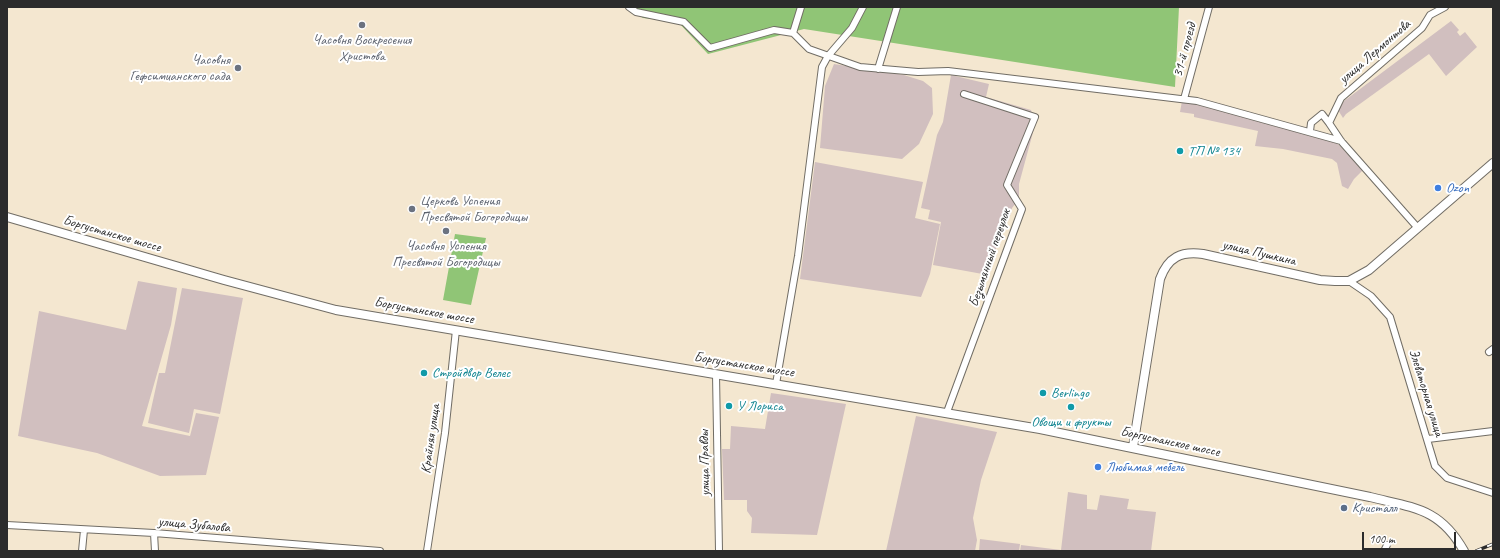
<!DOCTYPE html>
<html>
<head>
<meta charset="utf-8">
<style>
	body { margin:0 }
	#map { position:relative; width:1500px; height:558px; overflow:hidden; background:#f4e7d0; font-family:Caveat,sans-serif }
	canvas { display:block }
	.frame { position:absolute; inset:0; border:8px solid #2b2b2b; pointer-events:none }
	.scale { position:absolute; left:1362px; top:532px; width:94px; height:18px; box-sizing:border-box; border:2px solid #2b2b2b; border-top:0; padding-left:5px; font-size:12px; line-height:14px; white-space:nowrap; color:#2b2b2b; -webkit-text-stroke:3px #fff; paint-order:stroke }
</style>
</head>
<body>
<div id="map">
<canvas width="1500" height="558"></canvas>
<div class="frame"></div>
<div class="scale">100 m</div>
</div>
<script>
const ctx = document.querySelector('canvas').getContext('2d');
ctx.lineJoin = 'round';
function fill(path, color) { ctx.fillStyle = color; ctx.fill(path, 'evenodd'); }
function trace(path, color, width, dash) { ctx.strokeStyle = color; ctx.lineWidth = width; ctx.lineCap = dash ? 'butt' : 'round'; ctx.setLineDash(dash || []); ctx.stroke(path); }
function label(font, color, halo, rows, align = 'center') {
  ctx.font = font + ' Caveat,sans-serif'; ctx.lineWidth = 4; ctx.setLineDash([]); ctx.textBaseline = 'middle'; ctx.strokeStyle = halo; ctx.fillStyle = color; for (const [text, x, y, turn = 0] of rows) {
    ctx.save(); ctx.translate(x, y); ctx.rotate((+turn || 0) * Math.PI / 180); ctx.textAlign = isNaN(turn) ? turn : align; if (halo) ctx.strokeText(text, 0, 0); ctx.fillText(text, 0, 0); ctx.restore();
  }
}
const industrial = new Path2D(`
	M 1451,21 L 1459,30 L 1457,32 L 1460,36 L 1465,32 L 1477,47 L 1446,76 L 1429,54 L 1346,114 L 1343,118 L 1338,110 L 1344,101 Z
	M 834,64 L 904,75 L 923,81 L 932,88 L 933,114 L 919,144 L 902,159 L 820,148 L 825,86 Z
	M 951,75 L 989,84 L 986,97 L 1031,110 L 1035,125 L 1019,184 L 1019,199 L 1012,208 L 1010,216 L 1006,216 L 988,275 L 933,265 L 941,222 L 928,219 L 930,210 L 921,208 L 937,135 L 943,122 Z
	M 1182,101 L 1197,103 L 1304,131 L 1338,144 L 1363,170 L 1354,179 L 1348,189 L 1342,186 L 1337,163 L 1332,159 L 1283,149 L 1255,146 L 1258,131 L 1194,117 L 1194,114 L 1180,112 Z
	M 815,162 L 923,182 L 915,218 L 940,224 L 930,274 L 921,297 L 800,279 Z
	M 138,281 L 177,288 L 171,325 L 142,426 L 190,436 L 196,413 L 219,417 L 206,475 L 160,476 L 97,453 L 18,436 L 39,311 L 126,330 Z
	M 182,288 L 243,298 L 220,414 L 194,409 L 189,433 L 148,423 L 159,373 L 165,373 Z
	M 771,393 L 846,404 L 817,535 L 751,533 L 752,518 L 747,511 L 747,500 L 724,500 L 722,449 L 730,449 L 731,426 L 765,429 Z
	M 916,416 L 997,432 L 981,480 L 973,518 L 977,540 L 975,551 L 886,551 Z
	M 1068,492 L 1087,495 L 1087,509 L 1097,510 L 1100,495 L 1129,499 L 1127,509 L 1156,512 L 1151,551 L 1020,551 L 1021,545 L 1061,550 Z
	M 980,539 L 1020,544 L 1019,551 L 979,551 Z`);
const green = new Path2D(`
	M 626,7 L 1179,7 L 1175,87 L 804,29 L 708,54 L 678,22 L 643,18 Z
	M 455,234 L 486,238 L 471,305 L 443,300 Z`);
const minor = new Path2D(`
	M 629,7 L 636,12 L 684,22 L 710,48 L 774,30 L 793,33 L 809,49 L 860,67 L 918,72 L 948,71 L 1197,101 L 1341,141
	M 793,33 L 801,7
	M 878,69 L 897,7
	M 1184,99 L 1209,7
	M 1310,131 L 1311,123 L 1322,114 L 1329,123
	M 1417,227 L 1341,141 L 1329,123 L 1341,98 L 1422,28 L 1430,15 L 1445,7
	M 1349,281 L 1371,296 L 1390,317 L 1435,466 L 1447,478 L 1493,493
	M 1489,352 L 1493,349
	M 716,374 L 719,551
	M 776,384 L 798,256 L 822,67 L 828,56 L 852,28 L 863,7
	M 947,412 L 1022,209 L 1007,185 L 1035,117 L 964,94
	M 1428,439 L 1493,431
	M 7,525 L 154,533 L 380,551
	M 154,533 L 155,551
	M 82,551 L 84,530
	M 427,551 L 445,433 L 456,330
	M 1384,551 L 1387,545`);
const tertiary = new Path2D(`
	M 7,217 L 224,280 L 336,310 L 1040,429 L 1370,497 C 1414,508 1440,508 1464,551
	M 1133,447 L 1160,279 C 1168,257 1181,251 1203,254 L 1320,280 L 1335,281 L 1349,281 L 1369,270 L 1493,163`);
const rail = new Path2D(`
	M 1476,551 L 1493,544`);
const markers = [
	[362,25,4,"#6b7280"],
	[238,68,4,"#6b7280"],
	[1180,151,4,"#0f9aa8"],
	[1438,188,4,"#3f7fe0"],
	[412,209,4,"#6b7280"],
	[446,231,4,"#6b7280"],
	[424,373,4,"#0f9aa8"],
	[1043,393,4,"#0f9aa8"],
	[729,406,4,"#0f9aa8"],
	[1071,407,4,"#0f9aa8"],
	[1098,467,4,"#3f7fe0"],
	[1344,508,4,"#5c6f8a"]
];
const worshipNames = [
	["Часовня Воскресения",362,40],
	["Христова",362,56],
	["Часовня",230,60,"right"],
	["Гефсимианского сада",230,76,"right"],
	["Церковь Успения",420,201,"left"],
	["Пресвятой Богородицы",420,217,"left"],
	["Часовня Успения",446,246],
	["Пресвятой Богородицы",446,262]
];
const streetNames = [
	["31-й проезд",1185,50,-75],
	["улица Лермонтова",1375,52,-41],
	["Боргустанское шоссе",112,234,16],
	["улица Пушкина",1259,253,13],
	["Безымянный переулок",990,258,-71],
	["Боргустанское шоссе",424,311,10],
	["Боргустанское шоссе",744,365,9],
	["Элеваторная улица",1426,393,73],
	["Крайняя улица",431,439,-82],
	["Боргустанское шоссе",1170,442,12],
	["улица Правды",705,463,-91],
	["улица Зубалова",194,525,5]
];
const cultureNames = [
	["ТП № 134",1188,151],
	["Стройдвор Велес",432,373],
	["Berlingo",1051,393],
	["У Лориса",737,406],
	["Овощи и фрукты",1071,422,"center"]
];
const shopNames = [
	["Ozon",1446,188],
	["Любимая мебель",1106,467]
];
const serviceNames = [
	["Кристалл",1352,508]
];
fill(industrial, '#d1bfbf');
fill(green, '#90c576');
trace(minor, '#716d65', 8);
trace(tertiary, '#716d65', 10);
trace(minor, '#fff', 6);
trace(tertiary, '#fff', 8);
trace(rail, '#2b2b2b', 3.5);
trace(rail, '#fff', 2, [6]);
for (const [x, y, r, color] of markers) { const dot = new Path2D(); dot.arc(x, y, r, 0, 2 * Math.PI); ctx.fillStyle = color; ctx.fill(dot); trace(dot, '#fff', 1.5); }
label('14px', '#5b616d', '#fff', worshipNames);
label('14px', '#2b2b2b', '#fff', streetNames);
label('14px', '#0d838f', '#fff', cultureNames, 'left');
label('14px', '#366cbe', '#fff', shopNames, 'left');
label('14px', '#4e5e75', '#fff', serviceNames, 'left');
</script>
</body>
</html>
